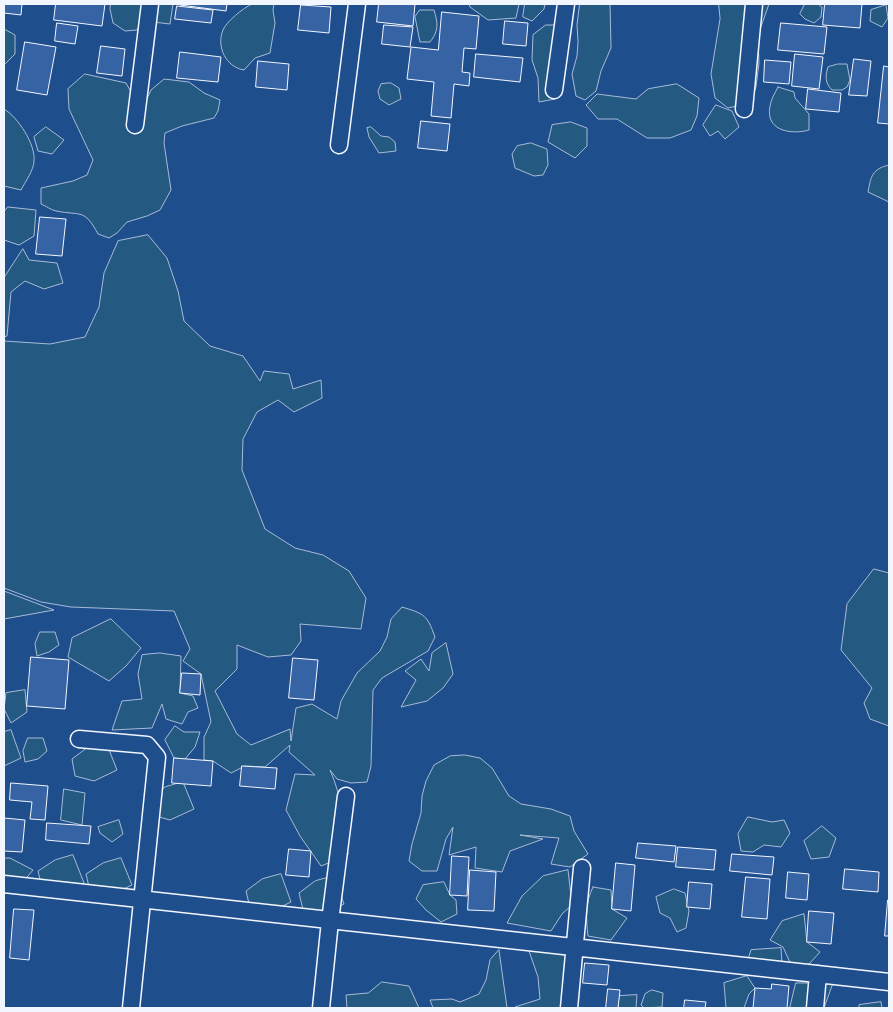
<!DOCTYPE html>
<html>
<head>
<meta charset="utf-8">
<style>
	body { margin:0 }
	#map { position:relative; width:893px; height:1012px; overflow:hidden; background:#1f4e8c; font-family:"IBM Plex Sans",sans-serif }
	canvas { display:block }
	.frame { position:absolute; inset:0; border:5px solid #f2f6ff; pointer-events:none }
</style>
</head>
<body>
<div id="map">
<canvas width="893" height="1012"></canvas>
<div class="frame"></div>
</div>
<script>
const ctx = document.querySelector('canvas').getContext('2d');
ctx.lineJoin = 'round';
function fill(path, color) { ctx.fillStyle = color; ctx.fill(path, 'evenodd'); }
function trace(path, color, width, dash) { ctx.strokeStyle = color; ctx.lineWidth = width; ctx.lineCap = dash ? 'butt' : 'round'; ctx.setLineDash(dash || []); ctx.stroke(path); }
const green = new Path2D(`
	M 111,4 L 145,4 L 142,23 L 137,30 L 125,31 L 113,23 L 110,9 Z
	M 156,4 L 173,4 L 170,24 L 153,22 Z
	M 252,4 L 274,4 L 273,10 L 275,23 L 270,53 L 255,58 L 244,70 C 226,67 216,47 223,30 C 226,22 243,8 252,4 Z
	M 470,4 L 519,4 L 516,18 L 488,20 L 470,7 Z
	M 525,4 L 545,4 L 544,9 L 532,21 L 523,17 Z
	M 580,4 L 610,4 L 611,48 L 601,71 L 596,91 L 585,100 L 576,96 L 572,74 L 577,56 L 578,42 L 577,25 Z
	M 719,4 L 769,4 L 758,35 L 759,63 L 756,87 L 750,103 L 728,108 L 715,98 L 711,74 L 720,19 Z
	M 805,4 L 818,4 L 822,7 L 821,17 L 814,23 L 805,19 L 800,14 Z
	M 886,5 L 888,18 L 882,27 L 870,21 L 871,10 Z
	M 420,10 L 434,10 C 438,23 439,31 430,42 L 420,42 L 415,17 Z
	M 546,25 L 565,25 L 562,85 L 555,99 L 539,102 L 538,78 L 532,60 L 533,35 Z
	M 6,30 L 15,35 L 15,54 L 4,65 L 4,31 Z
	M 838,64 L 847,64 L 850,80 L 847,87 L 842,90 L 832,90 C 825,83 825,76 828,67 Z
	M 85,74 L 126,83 L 131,92 L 145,103 L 151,90 L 164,79 L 189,82 L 204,93 L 220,100 L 218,111 L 214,118 L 182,126 L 165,133 L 164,143 L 171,190 L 160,210 L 147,216 L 127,222 L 117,233 L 109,238 L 98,234 C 84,208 81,216 56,211 C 51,210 46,206 41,204 L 41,188 L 73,181 L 87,175 L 93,160 L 69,109 L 68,89 Z
	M 391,83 L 399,88 L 401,99 L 389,105 L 380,99 L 378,91 L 381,84 Z
	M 677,84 L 699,98 L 697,116 L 691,130 L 670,138 L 647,138 L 617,119 L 598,119 L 586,105 L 597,94 L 636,99 L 648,89 Z
	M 778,87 L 794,92 L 795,98 L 809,114 L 809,130 C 791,135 765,131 770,106 C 771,99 775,93 778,87 Z
	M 716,105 L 732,111 L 739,127 L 725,139 L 718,131 L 710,136 L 703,125 Z
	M 4,109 C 18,117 36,145 34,161 C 34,170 25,182 21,190 L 4,186 Z
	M 571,122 L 587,128 L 587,146 L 575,158 L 548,142 L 552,125 Z
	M 46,127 L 64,140 L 52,154 L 38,151 L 34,137 Z
	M 371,127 L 381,136 L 389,137 L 395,142 L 396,151 L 379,153 L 369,137 L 367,128 Z
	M 531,143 L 547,149 L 548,165 L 543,175 L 534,176 L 515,168 L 512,154 L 517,146 Z
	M 889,165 L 889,202 L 868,192 C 871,176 872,169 889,165 Z
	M 8,207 L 36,210 L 34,236 L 19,245 L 4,240 L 4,212 Z
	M 148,235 L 167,258 L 178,291 L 184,321 L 210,346 L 243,356 L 260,381 L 264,371 L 289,374 L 293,389 L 321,380 L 322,398 L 294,412 L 278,400 L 257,412 L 243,439 L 242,470 L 265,529 L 295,548 L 323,555 L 349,571 L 366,598 L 361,629 L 300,624 L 301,641 L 291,655 L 268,657 L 237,645 L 237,669 L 215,691 L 237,734 L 251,745 L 290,729 L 291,741 L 296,708 L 312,704 L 337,719 L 341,701 L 357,673 L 380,651 L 387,637 L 391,619 L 402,607 C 425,614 427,615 435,637 L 428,651 L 382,678 L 373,690 L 371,766 L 367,782 L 351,783 L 337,779 L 330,770 C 342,797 345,826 348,855 L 321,866 L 300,836 L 286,810 L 295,774 L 315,775 L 289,752 L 290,745 L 265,767 L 245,766 L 231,773 L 213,761 L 204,760 L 204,737 L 211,722 L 201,674 L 183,661 L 190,649 L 174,611 L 71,607 L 41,602 L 4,588 L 4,341 L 50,344 L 85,337 L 99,307 L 104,273 L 118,241 Z
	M 23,249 L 29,260 L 57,263 L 63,283 L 44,289 L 25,281 L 11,292 L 7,336 L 4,337 L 4,278 Z
	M 874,569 L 889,573 L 889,726 L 870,719 L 864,703 L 872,688 L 841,650 L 847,604 Z
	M 4,591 L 54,610 L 4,619 Z
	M 111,619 L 141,648 L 126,666 L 109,681 L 68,657 L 72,638 Z
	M 40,632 L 55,632 L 59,645 L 49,652 L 37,656 L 35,644 Z
	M 446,643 L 453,674 L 443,688 L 427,701 L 401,707 L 416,680 L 405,671 L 421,659 L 429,671 L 432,653 Z
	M 160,653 L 181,656 L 180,693 L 193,696 L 198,708 L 188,712 L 182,724 L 166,719 L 162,704 L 152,728 L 112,730 L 122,701 L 142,699 L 138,674 L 142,655 Z
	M 25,690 L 27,712 L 11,723 L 4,709 L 6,693 Z
	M 175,726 L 184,732 L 200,732 L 195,747 L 185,759 L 174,758 L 165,740 Z
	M 11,730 L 21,758 L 4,766 L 4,732 Z
	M 28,738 L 43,738 L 47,751 L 38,759 L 25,762 L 23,751 Z
	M 106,742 L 117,770 L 94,781 L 75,776 L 72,759 L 88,747 Z
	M 465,755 L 480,758 L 492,768 L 509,796 L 521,804 L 551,809 L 570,816 L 574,831 L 588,854 L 570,867 L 551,864 L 559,838 L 520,835 L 543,839 L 510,851 L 502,872 L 475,868 L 476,847 L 449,855 L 453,827 L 446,839 L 437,871 L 422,871 L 409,861 L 412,844 L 421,813 L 422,796 L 426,781 L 434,765 L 450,756 Z
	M 183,782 L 194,809 L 170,820 L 152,815 L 148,798 L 165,787 Z
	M 64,789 L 85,793 L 82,825 L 61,820 Z
	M 748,817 L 772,822 L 784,820 L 790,833 L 781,847 L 764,845 L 753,852 L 741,851 L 738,834 Z
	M 119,820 L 123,834 L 112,842 L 100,833 L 98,827 Z
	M 822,826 L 836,838 L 829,857 L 811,859 L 804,841 Z
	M 73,855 L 84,883 L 60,893 L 42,888 L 38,871 L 55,860 Z
	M 4,858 L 10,858 L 33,870 L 23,882 L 4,884 Z
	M 121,858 L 132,885 L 108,896 L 90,891 L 86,874 L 103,863 Z
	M 568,870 L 572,905 L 562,914 L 551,931 L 507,923 L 522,896 L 543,876 Z
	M 281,874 L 291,902 L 268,913 L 250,908 L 246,891 L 262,879 Z
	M 334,876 L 344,904 L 320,915 L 303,910 L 299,893 L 315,881 Z
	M 444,882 L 450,895 L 456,900 L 457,914 L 441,922 L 426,910 L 416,899 L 423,885 Z
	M 593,887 L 611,890 L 612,909 L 627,918 L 611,940 L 588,936 C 586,918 585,903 593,887 Z
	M 674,889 L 685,893 L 689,911 L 686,928 L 677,932 L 670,918 L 660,913 L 656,897 Z
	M 804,914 L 807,942 L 820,952 L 809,964 L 792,967 L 783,947 L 770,940 L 782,921 Z
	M 548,948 L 571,958 L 565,1008 L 515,1008 L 515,1007 L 540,999 L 538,977 L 529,951 Z
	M 781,948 L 782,963 L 747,962 L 751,950 Z
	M 499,950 L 507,1008 L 433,1008 L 430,1000 L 452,999 L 460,1002 L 479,994 L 486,980 L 490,960 Z
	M 747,976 L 755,988 L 749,994 L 744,1008 L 726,1008 L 724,983 Z
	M 382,982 L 409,986 L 419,1008 L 347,1008 L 346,995 L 368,993 Z
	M 796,983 L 833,983 L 824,1008 L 790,1008 Z
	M 652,990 L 663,993 L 662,1007 L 644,1008 L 641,1005 L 645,994 Z
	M 637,995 L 636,1008 L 618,1008 L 619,996 Z
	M 881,1002 L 882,1008 L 859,1008 L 859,1005 Z`);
const building = new Path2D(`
	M 4,4 L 22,4 L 21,15 L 4,13 Z
	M 56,4 L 105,4 L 102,26 L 54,20 Z
	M 180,4 L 227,4 L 226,11 L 180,5 Z
	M 379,4 L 415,4 L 413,26 L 377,22 Z
	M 825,4 L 862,4 L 860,28 L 823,25 Z
	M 301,5 L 331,7 L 329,33 L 298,30 Z
	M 177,6 L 213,10 L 211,23 L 175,19 Z
	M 442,12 L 479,16 L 476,49 L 464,48 L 462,72 L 470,73 L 469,86 L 454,84 L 451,118 L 431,116 L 434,82 L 407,79 L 411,47 L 438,50 Z
	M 505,21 L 528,23 L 526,46 L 503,44 Z
	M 57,23 L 78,26 L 75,44 L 55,41 Z
	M 781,23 L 827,27 L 824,54 L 778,50 Z
	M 384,25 L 413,27 L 410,47 L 382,44 Z
	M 25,42 L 56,47 L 47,95 L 17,90 Z
	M 101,46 L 125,49 L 122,76 L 97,73 Z
	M 180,52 L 221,57 L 218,82 L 177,78 Z
	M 476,54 L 523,58 L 520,82 L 474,77 Z
	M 795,54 L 823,57 L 819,89 L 792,86 Z
	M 854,59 L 871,61 L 867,96 L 849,95 Z
	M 765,60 L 791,62 L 789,84 L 764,82 Z
	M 258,61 L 289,64 L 287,90 L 256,87 Z
	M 884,66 L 889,67 L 889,124 L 878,123 Z
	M 808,89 L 841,93 L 839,112 L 806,109 Z
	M 421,121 L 450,124 L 447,151 L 418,148 Z
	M 40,217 L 66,219 L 62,256 L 36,254 Z
	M 31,657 L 69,660 L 65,709 L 27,706 Z
	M 293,658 L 318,660 L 314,700 L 289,698 Z
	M 182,673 L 201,674 L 200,695 L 180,693 Z
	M 174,758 L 213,761 L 211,786 L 172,783 Z
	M 242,766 L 277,768 L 275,789 L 240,786 Z
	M 11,783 L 48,786 L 45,820 L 30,819 L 32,802 L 10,800 Z
	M 4,818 L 25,820 L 22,852 L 4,851 Z
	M 47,823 L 91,826 L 89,844 L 46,840 Z
	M 638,843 L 676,846 L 674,862 L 636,858 Z
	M 678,847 L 716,850 L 714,870 L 676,867 Z
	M 289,849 L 311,851 L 309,877 L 286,875 Z
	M 732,854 L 774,857 L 772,875 L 730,871 Z
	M 452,856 L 469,857 L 467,896 L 450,895 Z
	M 616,863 L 635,865 L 631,911 L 612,909 Z
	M 845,869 L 879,872 L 878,892 L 843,889 Z
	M 470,870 L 496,872 L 494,911 L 468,910 Z
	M 788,872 L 809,874 L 807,900 L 786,898 Z
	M 746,877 L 770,879 L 767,919 L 742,917 Z
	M 689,882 L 712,884 L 710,909 L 687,907 Z
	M 888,900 L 889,900 L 889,936 L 885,936 Z
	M 14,909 L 34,910 L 29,960 L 10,958 Z
	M 809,911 L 834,913 L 831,944 L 807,942 Z
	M 585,963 L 609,965 L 607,985 L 583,983 Z
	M 772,984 L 789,986 L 787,1008 L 753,1008 L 755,988 L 771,989 Z
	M 608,989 L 620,990 L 618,1008 L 606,1008 Z
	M 685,1000 L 706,1002 L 705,1008 L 684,1008 Z`);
const minor = new Path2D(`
	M 554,90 L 566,4
	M 744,109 L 754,4
	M 135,125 L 150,4
	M 339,145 L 357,4
	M 79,739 L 147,745 L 157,757 L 131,1008
	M 4,884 L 889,982
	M 321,1008 L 330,921 L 346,796
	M 569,1008 L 582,868
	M 815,1008 L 818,974`);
fill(green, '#245a82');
trace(green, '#a8bbd7', 1);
fill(building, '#3563a3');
trace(building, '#f2f6ff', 1);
trace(minor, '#f2f6ff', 19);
trace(minor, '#1f4e8c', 16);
</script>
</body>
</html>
